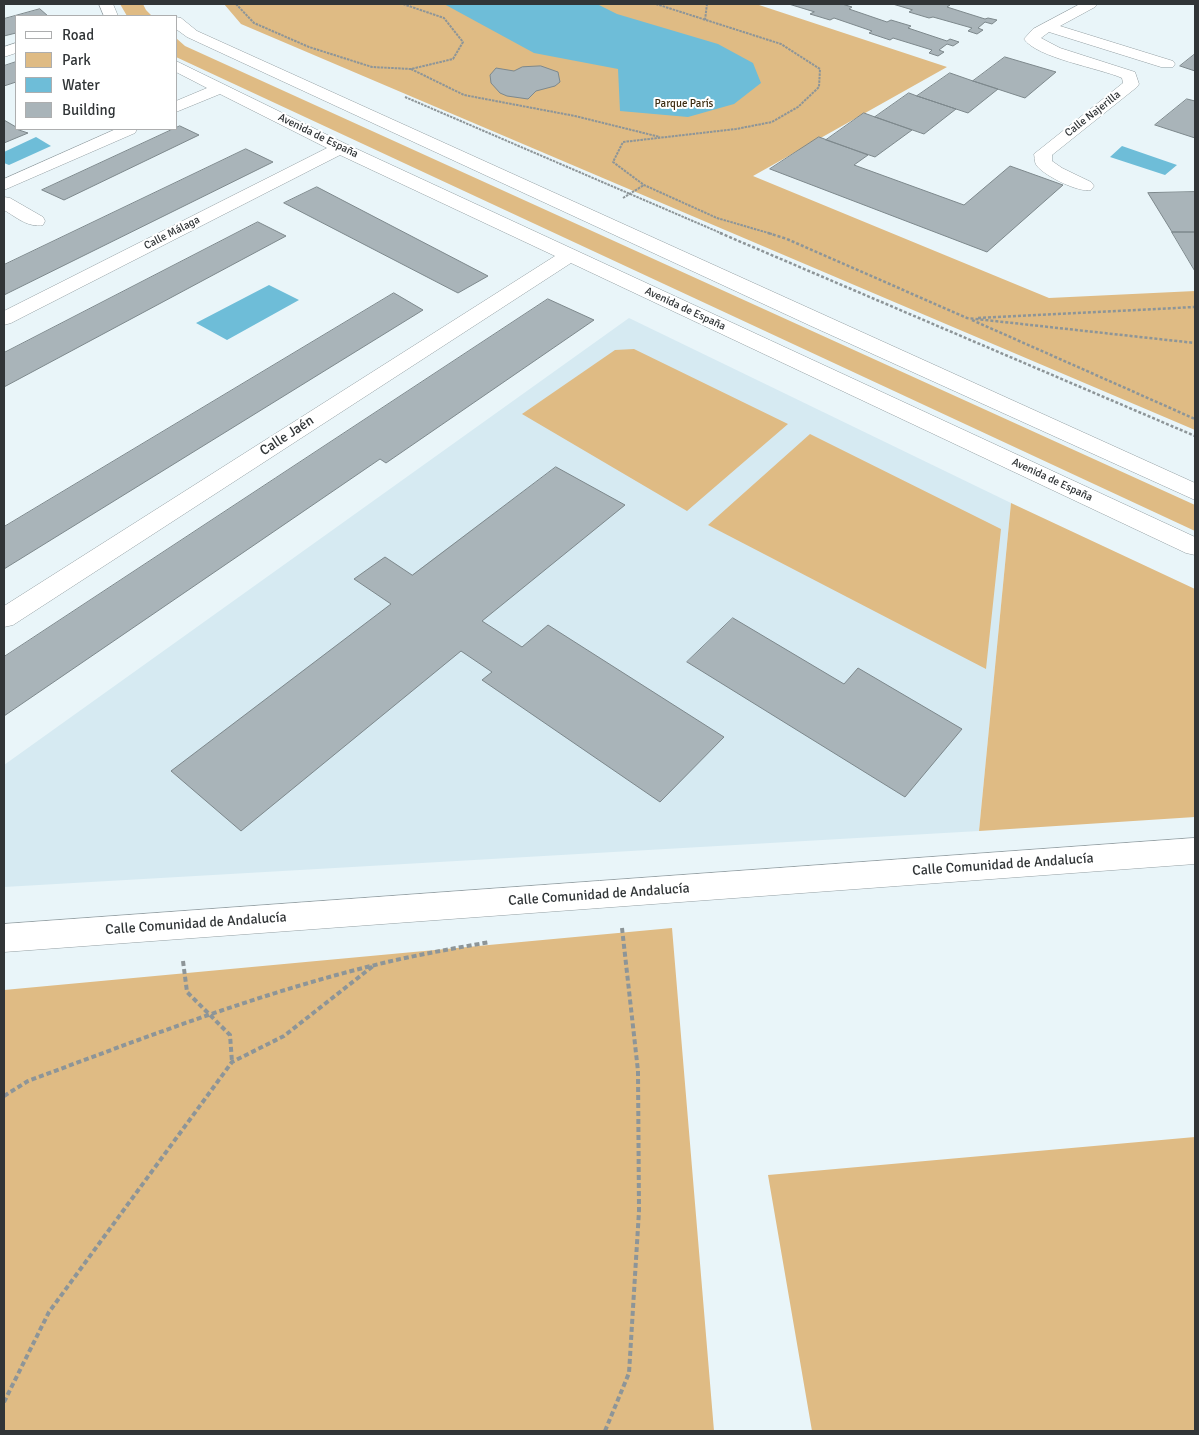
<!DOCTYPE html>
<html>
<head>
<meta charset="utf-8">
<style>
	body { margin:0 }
	#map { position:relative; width:1199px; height:1435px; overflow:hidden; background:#e9f5f9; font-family:Signika,sans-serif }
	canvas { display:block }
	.frame { position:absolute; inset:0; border:5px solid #313537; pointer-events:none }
	.legend { position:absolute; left:15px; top:15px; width:162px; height:115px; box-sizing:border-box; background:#fff; border:1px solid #adaeaf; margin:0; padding:6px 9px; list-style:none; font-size:15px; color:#313537 }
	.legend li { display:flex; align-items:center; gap:10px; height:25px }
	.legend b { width:25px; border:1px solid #adaeaf }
</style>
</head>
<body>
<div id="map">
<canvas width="1199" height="1435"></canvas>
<div class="frame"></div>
<ul class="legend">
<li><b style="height:6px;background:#fff"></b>Road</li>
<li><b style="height:14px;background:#dfbb84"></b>Park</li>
<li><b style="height:14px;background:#6ebdd8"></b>Water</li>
<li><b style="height:14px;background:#a9b4b9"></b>Building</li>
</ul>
</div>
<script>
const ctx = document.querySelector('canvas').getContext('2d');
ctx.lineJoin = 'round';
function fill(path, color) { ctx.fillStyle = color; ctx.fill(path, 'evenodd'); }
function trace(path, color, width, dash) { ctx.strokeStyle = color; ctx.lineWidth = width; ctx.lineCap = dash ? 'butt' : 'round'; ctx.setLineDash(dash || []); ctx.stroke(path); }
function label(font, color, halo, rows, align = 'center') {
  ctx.font = font + ' Signika,sans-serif'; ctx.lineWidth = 4; ctx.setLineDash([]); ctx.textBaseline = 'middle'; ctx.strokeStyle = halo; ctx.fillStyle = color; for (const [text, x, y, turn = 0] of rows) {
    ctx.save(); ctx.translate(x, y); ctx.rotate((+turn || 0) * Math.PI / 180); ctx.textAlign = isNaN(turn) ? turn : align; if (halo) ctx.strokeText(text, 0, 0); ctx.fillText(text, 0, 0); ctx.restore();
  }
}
const built = new Path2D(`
	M 629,318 L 1011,503 L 979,831 L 4,887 L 4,765 Z`);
const green = new Path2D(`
	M 120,4 L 143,4 L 146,10 L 152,16 L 127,16 Z
	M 224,4 L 756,4 L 947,67 L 753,176 L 1049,298 L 1195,291 L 1195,430 L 241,24 Z
	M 176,38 L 185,46 L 1195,505 L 1195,531 L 176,57 Z
	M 634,349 L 788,424 L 687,511 L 522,414 L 615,350 Z
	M 810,434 L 1001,529 L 986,669 L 708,525 Z
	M 1011,503 L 1195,589 L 1195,817 L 979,831 Z
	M 672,928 L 714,1431 L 4,1431 L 4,990 Z
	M 1195,1137 L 1195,1431 L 812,1431 L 768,1175 Z`);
const water = new Path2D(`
	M 444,4 L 597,4 L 617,14 L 718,44 L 753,63 L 761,83 L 734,104 L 688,117 L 620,111 L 618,69 L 534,53 Z
	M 36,137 L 51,146 L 9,165 L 4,163 L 4,152 Z
	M 1122,146 L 1177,165 L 1165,175 L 1110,157 Z
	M 269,285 L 299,300 L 227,340 L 196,323 Z`);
const building = new Path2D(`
	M 789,4 L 842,4 L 852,7 L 849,9 L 887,22 L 891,20 L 911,26 L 908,28 L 947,41 L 950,39 L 959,42 L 953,46 L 947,44 L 939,50 L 944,52 L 938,56 L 929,53 L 932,50 L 893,38 L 890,40 L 869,33 L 872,31 L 834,18 L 830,20 L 810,14 L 814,12 Z
	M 893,4 L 944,4 L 950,5 L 947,7 L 985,19 L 988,18 L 997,20 L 992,24 L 985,22 L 978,28 L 983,30 L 977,34 L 968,31 L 972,28 L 933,17 L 929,18 L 909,12 L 912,10 Z
	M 40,9 L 48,16 L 16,16 L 16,33 L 4,36 L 4,19 Z
	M 1195,54 L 1195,71 L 1180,66 Z
	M 1005,57 L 1056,72 L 1025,98 L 973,81 Z
	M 16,62 L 16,82 L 4,86 L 4,66 Z
	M 541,66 L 558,72 L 560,82 L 555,86 L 536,91 L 528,99 L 507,96 L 500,93 L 491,83 L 490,75 L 496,68 L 514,71 L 522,67 Z
	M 950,73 L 973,81 L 998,89 L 968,113 L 917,96 Z
	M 909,93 L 917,96 L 956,109 L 924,134 L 875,117 Z
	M 1187,99 L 1195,101 L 1195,138 L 1155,125 Z
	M 864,113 L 875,117 L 912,130 L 875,157 L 826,140 Z
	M 4,120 L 16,127 L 16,129 L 28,133 L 4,143 Z
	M 180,126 L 199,135 L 64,200 L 42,190 Z
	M 819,137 L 868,155 L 854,165 L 964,205 L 1010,166 L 1063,185 L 987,252 L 770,169 Z
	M 246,149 L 273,162 L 4,295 L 4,265 Z
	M 317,187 L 488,276 L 458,293 L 284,203 Z
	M 1195,192 L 1195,232 L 1172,232 L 1148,193 Z
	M 258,222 L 286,236 L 4,387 L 4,353 Z
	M 1172,232 L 1195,232 L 1195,271 Z
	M 394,293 L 423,310 L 4,569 L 4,527 Z
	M 548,299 L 594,320 L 386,463 L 380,459 L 4,716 L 4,657 Z
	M 556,467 L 625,505 L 482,621 L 522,647 L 548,625 L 724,737 L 660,802 L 482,680 L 492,672 L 461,651 L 241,831 L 171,771 L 391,604 L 354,579 L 385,557 L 412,575 Z
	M 733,618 L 844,684 L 858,668 L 962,729 L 905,797 L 687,662 Z`);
const pathFar2 = new Path2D(`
	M 236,4 L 254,23 L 309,47 L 372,67 L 411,69 L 453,59 L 463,42 L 444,18 L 403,4
	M 656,4 L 781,44 L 820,69 L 819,87 L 798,107 L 772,122 L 736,129 L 623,142 L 613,162 L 644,185 L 717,218 L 772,234
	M 705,20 L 707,4
	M 411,69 L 464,95 L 575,116 L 660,137
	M 405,97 L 723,234
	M 623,198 L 644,185`);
const pathFar1 = new Path2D(`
	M 720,233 L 1195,436
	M 768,233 L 787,239 L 967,318 L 1195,343
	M 978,318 L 1195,307
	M 972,320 L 1195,419`);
const path = new Path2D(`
	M 183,961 L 187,992 L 230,1035 L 232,1062
	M 4,1096 L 28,1081 C 141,1039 254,995 371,966 C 410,956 450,949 490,942
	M 4,1402 L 49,1312 L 232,1062 L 284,1036 L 373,966
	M 605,1431 L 629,1373 L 639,1211 L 638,1071 L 622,928`);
const minor = new Path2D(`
	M 99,4 L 113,4 L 118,16 L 104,16 Z
	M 1080,4 L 1097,4 L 1095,7 L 1060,26 L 1173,61 L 1175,64 L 1173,67 L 1161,67 L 1049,32 L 1041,38 L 1060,48 L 1135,72 L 1139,84 L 1137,87 L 1052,155 L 1052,161 L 1062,168 L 1091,182 L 1094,186 L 1091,190 C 1079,193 1045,176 1037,166 C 1034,162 1035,158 1034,154 L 1123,83 L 1122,78 C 1099,68 1037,58 1024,39 L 1033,29 Z
	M 176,17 L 181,18 L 197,31 L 323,88 L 1195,483 L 1195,500 L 811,326 L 187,37 L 176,29 Z
	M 16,43 L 16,53 L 4,57 L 4,47 Z
	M 176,61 L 346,144 L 1195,537 L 1195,555 L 1186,553 L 571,263 L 13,625 L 4,627 L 4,606 L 555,256 L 340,155 L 11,323 L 4,325 L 4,311 L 327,148 L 220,94 L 176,112 L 176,101 L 207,88 L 176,72 Z
	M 116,129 L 137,129 L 135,133 L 4,190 L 4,179 Z
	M 4,197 L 10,198 L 43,217 L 45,221 L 43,225 C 28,228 16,217 4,210 Z
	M 1195,838 L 1195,864 L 4,952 L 4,924 Z`);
const farParknames = [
	["Parque París",684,104]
];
const farStreetnames = [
	["Calle Najerilla",1093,114,-38],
	["Avenida de España",318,136,26],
	["Calle Málaga",172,233,-27],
	["Avenida de España",685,309,25],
	["Avenida de España",1052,480,25]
];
const streetNames = [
	["Calle Jaén",287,436,-33],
	["Calle Comunidad de Andalucía",1003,865,-4],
	["Calle Comunidad de Andalucía",599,895,-4],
	["Calle Comunidad de Andalucía",196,924,-4]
];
fill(built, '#d6eaf2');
fill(green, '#dfbb84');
fill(water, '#6ebdd8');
fill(building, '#a9b4b9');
trace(building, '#7d888c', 1);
trace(minor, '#949fa3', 1);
trace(pathFar2, '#8d9598', 2, [2.5, 1]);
trace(pathFar1, '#8d9598', 2.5, [3, 2]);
trace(path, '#8d9598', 4, [5, 3]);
fill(minor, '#fff');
label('11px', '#3d2d12', '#fff', farParknames);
label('11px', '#313537', '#fff', farStreetnames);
label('14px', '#313537', '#fff', streetNames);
</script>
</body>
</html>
